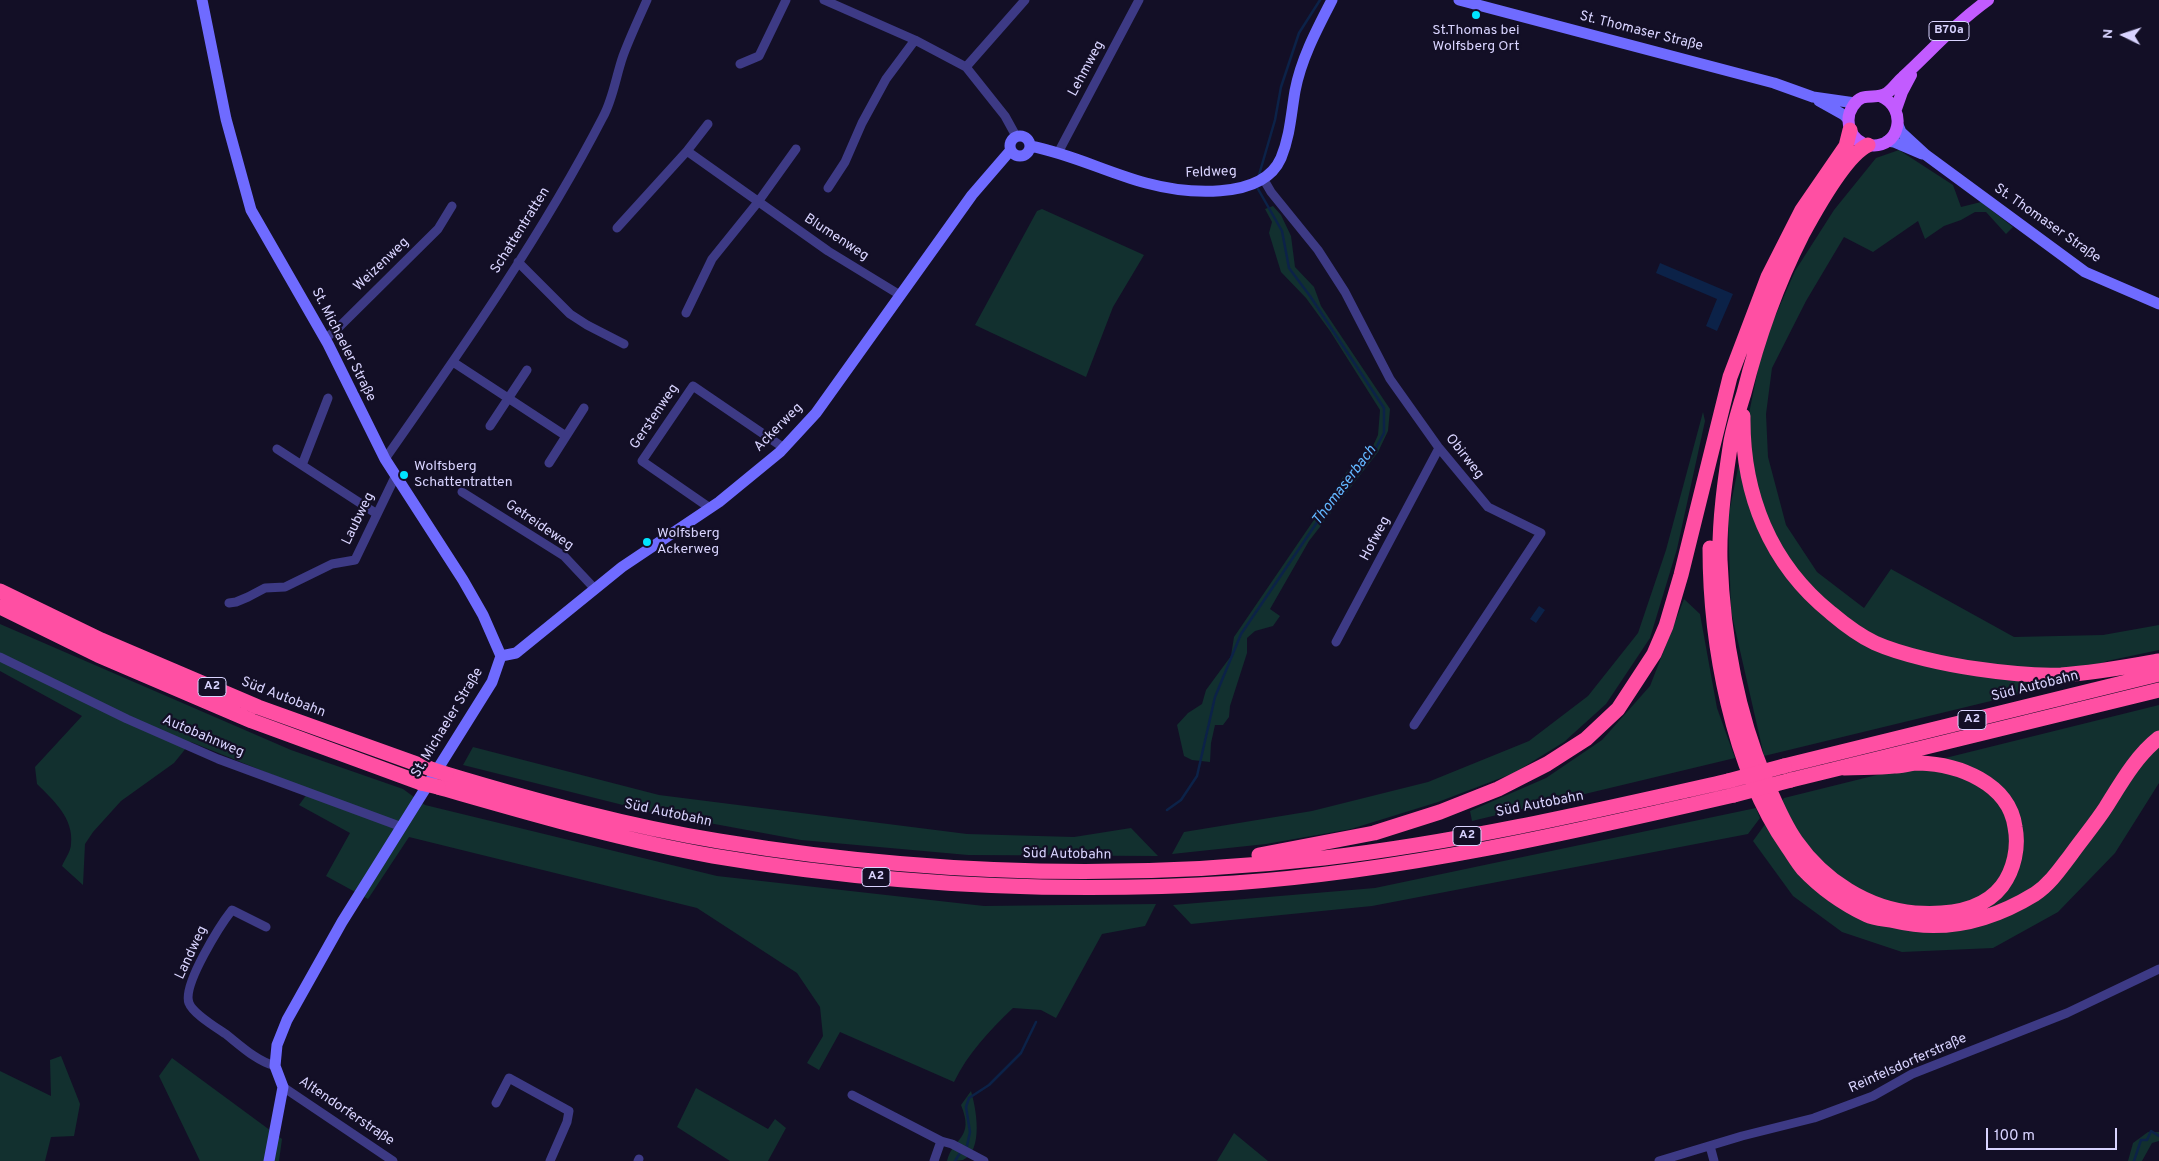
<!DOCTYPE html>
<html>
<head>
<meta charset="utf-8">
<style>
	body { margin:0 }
	#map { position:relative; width:2159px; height:1161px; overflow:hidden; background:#130f26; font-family:Overpass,sans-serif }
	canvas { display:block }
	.north { position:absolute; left:2099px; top:10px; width:50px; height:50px; -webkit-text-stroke:4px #130f26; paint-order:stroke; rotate:274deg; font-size:14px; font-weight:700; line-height:20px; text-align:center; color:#d9d4ff }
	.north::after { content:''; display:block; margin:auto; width:18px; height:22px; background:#d9d4ff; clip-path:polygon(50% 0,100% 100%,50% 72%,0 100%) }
	.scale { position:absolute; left:1986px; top:1128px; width:131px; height:22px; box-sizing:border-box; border:2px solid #d9d4ff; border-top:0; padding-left:6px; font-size:15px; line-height:18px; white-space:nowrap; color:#d9d4ff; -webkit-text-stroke:4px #130f26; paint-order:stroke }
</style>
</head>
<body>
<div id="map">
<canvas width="2159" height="1161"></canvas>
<div class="north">N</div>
<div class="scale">100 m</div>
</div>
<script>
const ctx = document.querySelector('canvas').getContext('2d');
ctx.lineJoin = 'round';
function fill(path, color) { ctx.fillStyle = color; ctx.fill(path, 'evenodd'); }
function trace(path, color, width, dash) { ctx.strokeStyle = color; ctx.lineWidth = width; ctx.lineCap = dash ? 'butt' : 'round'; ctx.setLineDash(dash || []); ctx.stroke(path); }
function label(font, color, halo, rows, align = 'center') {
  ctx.font = font + ' Overpass,sans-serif'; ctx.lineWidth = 4.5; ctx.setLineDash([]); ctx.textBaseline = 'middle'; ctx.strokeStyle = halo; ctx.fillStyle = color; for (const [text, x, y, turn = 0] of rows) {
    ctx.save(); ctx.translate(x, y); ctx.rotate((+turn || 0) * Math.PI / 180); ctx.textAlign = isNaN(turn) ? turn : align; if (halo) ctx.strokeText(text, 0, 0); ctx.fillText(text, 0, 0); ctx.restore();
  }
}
const green = new Path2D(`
	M 1899,150 L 1953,185 L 1961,207 L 1981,202 L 2013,227 L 2006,234 L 1986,212 L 1975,212 L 1961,220 L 1944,226 L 1925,239 L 1918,221 L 1873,252 L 1844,237 L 1806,301 L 1772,368 L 1766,414 L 1768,457 L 1786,525 L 1817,572 L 1864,608 L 1891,569 L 2014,637 L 2103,635 L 2159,625 L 2159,650 L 2107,661 L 2028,692 L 1764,756 L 1731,611 L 1728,518 L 1763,344 L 1795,271 L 1834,210 L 1876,158 Z
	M 1273,206 L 1281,215 L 1291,236 L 1295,267 L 1314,287 L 1321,306 L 1390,409 L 1388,431 L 1378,452 L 1309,541 L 1270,609 L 1280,616 L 1273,626 L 1255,631 L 1247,638 L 1247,653 L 1230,706 L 1229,717 L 1223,725 L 1215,725 L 1211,743 L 1210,762 L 1192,760 L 1184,756 L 1177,725 L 1188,713 L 1202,704 L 1206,690 L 1231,656 L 1234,637 L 1348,470 L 1367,459 L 1378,435 L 1380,410 L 1330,331 L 1306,298 L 1281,272 L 1269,233 L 1272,222 L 1265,209 Z
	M 1042,209 L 1144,255 L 1113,307 L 1086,377 L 975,325 L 1037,211 Z
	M 1703,412 L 1705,421 L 1677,549 L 1650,638 L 1606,704 L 1564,742 L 1514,773 L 1438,802 L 1351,829 L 1266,844 L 1172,854 L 1184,832 L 1312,811 L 1428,782 L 1529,741 L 1588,696 L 1638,633 L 1666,550 Z
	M 1684,599 L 1700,614 L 1717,708 L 1735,758 L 1472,821 L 1470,811 L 1546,778 L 1602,740 L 1650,686 Z
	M 0,624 L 291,750 L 403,789 L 425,805 L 717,876 L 984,906 L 1156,904 L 1145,926 L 1102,934 L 1056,1018 L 1041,1010 L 1013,1008 C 990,1030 968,1053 954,1082 L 840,1032 L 819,1070 L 807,1063 L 823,1036 L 820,1007 L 797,973 L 697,908 L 409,837 L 368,899 L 326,876 L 350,833 L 299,805 L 310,790 L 191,742 L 174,763 L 121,801 L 93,832 L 85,844 L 83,885 L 62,866 C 65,859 71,851 71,844 C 74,818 53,800 37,784 L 35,767 L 82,716 L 0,671 Z
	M 2159,705 L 2159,783 L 2115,853 L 2058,912 L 1993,948 L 1902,952 L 1842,932 L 1793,896 L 1753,841 L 1784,798 Z
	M 473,747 L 659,795 L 967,834 L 1074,837 L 1131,828 L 1158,856 L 968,855 L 801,840 L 655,813 L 463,765 Z
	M 1756,808 L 1760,818 L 1748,834 L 1372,906 L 1191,924 L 1173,905 L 1375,888 Z
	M 61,1056 L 80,1104 L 74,1136 L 51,1137 L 45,1161 L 0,1161 L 0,1071 L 51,1096 L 50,1060 Z
	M 172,1058 L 282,1139 L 279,1161 L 200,1161 L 159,1076 Z
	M 696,1088 L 768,1129 L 775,1119 L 786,1128 L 768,1161 L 730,1161 L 677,1127 Z
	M 971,1091 C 976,1108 984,1150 963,1160 C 958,1161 952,1161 947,1161 C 953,1137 975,1139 961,1105 Z
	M 2148,1132 L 2159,1132 L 2159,1141 L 2152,1143 L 2142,1161 L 2128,1161 L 2133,1143 Z
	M 1234,1133 L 1268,1161 L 1217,1161 Z`);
const water = new Path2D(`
	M 1660,263 L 1733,294 L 1717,331 L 1706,326 L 1717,299 L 1656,273 Z
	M 1539,606 L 1545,610 L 1536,623 L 1530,619 Z`);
const stream = new Path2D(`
	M 1259,175 L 1275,120 L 1281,87 L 1299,33 L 1320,0
	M 1167,810 L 1181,800 L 1197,776 L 1215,697 L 1241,634 L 1337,493 L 1371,457 L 1384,433 L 1384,408 L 1310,296 L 1289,268 L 1282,231 L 1258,189
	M 967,1146 L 970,1132 L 966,1107 L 969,1098 L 989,1085 L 1021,1053 L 1036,1022
	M 955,1161 L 960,1153
	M 2134,1161 L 2141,1140 L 2147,1140 L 2151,1131 L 2159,1136`);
const street = new Path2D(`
	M 824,0 L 915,40 L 966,67 L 1005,116 L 1016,136
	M 740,64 L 759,56 L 786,0
	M 966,67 L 1025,0
	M 687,151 L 828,251 L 900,295
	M 1059,151 L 1139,0
	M 1264,180 L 1271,192 L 1318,250 L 1345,292 L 1390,379 L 1439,448 L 1488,507 L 1541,533 L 1414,725
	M 828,188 L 845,162 L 862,123 L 886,79 L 915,40
	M 617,228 L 687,151 L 708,124
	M 518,262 L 570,314 L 587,325 L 624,344
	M 686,313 L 712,259 L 758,202 L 796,149
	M 325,338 L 334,332 L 438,229 L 452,206
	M 453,362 L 566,436
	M 490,426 L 527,370
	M 277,449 L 377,514
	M 385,459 C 462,349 541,237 603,117 C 613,99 616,76 623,56 C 630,37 639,18 647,0
	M 549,463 L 584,408
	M 302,465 L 328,398
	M 462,492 L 564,556 L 595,589
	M 710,508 L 642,461 L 693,386 L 784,448
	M 229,603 L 236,602 L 248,597 L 265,588 L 285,587 L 332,564 L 355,560 L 395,477
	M 1336,642 L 1439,448
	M 0,657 L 127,719 L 218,759 L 402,827
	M 266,927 L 232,910 C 221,924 182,985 189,1003 C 193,1014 217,1028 227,1035 C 242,1047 257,1061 275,1066
	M 283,1087 L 393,1161
	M 852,1095 L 941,1141 L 952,1144 L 984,1161
	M 496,1103 L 509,1078 L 569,1111 L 567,1122 L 550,1161
	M 1710,1146 L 1714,1161
	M 638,1161 L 639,1159
	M 934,1161 L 941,1141
	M 1659,1161 L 1742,1136 L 1814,1118 L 1873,1096 L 1912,1074 L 2067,1013 L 2159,969`);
const secondary = new Path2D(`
	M 202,0 L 226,119 L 251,210 L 328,344 L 385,459 L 463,580 L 483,615 L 501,656 L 492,682 L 342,922 L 287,1020 L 277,1045 L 275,1066 L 283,1087 L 269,1161
	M 1459,0 L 1774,83 L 1813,97 L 1855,103
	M 1819,101 L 1844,115 L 1848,119
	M 1898,125 L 1901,132 L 1926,155 L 2085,272 L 2159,304
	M1010 146a10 10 0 1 1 20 0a10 10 0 1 1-20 0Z
	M 1887,141 L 1894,142 L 1922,154
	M 1030,146 C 1072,154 1105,172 1146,183 C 1183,193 1262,202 1281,158 C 1290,136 1291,115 1295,91 C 1301,59 1317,29 1332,0
	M 501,656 L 516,653 L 622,567 L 719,502 L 780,452 L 816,413 L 972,195 L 1010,151`);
const primary = new Path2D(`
	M 1880,96 C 1909,108 1900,150 1869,145 C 1851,142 1843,121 1853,106 C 1863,90 1875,101 1887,93 C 1893,89 1897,82 1903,77 C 1931,51 1956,23 1988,0
	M 1896,109 L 1902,92 L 1911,75`);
const highway = new Path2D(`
	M 1743,416 C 1742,494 1770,564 1831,613 C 1844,624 1860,636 1875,643 C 1902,655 1948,665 1978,669 C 2005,673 2034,676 2061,675 C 2094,673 2126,667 2159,661
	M 1710,548 C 1710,643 1732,767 1787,846 C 1792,853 1797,862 1803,869 C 1820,887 1844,904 1867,915 C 1875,919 1886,919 1895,921 C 1945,933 1991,921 2035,894 C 2050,884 2060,869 2070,856 C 2082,839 2095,824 2106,807 C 2121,783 2136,756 2159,738
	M 0,591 L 101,640 L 258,707 L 431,769
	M 0,607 L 98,655 L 252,721 L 421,783
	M 1784,766 L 2159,674
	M 1844,768 C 1861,767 1877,768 1894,766 C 1902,766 1911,763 1919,763 C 1958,764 2009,783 2015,827 C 2019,847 2014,870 2002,886 C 1982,912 1945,915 1915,913 C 1868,909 1824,881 1796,841 C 1783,823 1774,800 1765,779 C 1736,709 1723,636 1720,560 C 1719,521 1725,480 1731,441 C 1734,425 1739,409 1744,393 C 1758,337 1776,286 1802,235 C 1815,211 1845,156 1868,145
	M 446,774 C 536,801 627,826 719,841 C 919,874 1123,881 1324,858 C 1461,842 1595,811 1728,781
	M 1791,780 L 2159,690
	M 438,787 C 529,813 620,840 713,856 C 885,885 1060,894 1234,883 C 1403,871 1569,833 1734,795
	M 1259,855 L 1374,833 L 1440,812 L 1498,789 L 1547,764 L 1586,739 L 1618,709 L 1654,654 L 1666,626 L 1681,575 L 1730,377 L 1768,277 L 1802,210 L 1846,146 L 1850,130`);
const highwayBridge = new Path2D(`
	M 431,769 L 446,774
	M 1728,781 L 1784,766
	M 421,783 L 438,787
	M 1734,795 L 1791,780`);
const markers = [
	[1476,15,5,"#00e5ff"],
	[404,475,5,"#00e5ff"],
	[647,542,5,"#00e5ff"]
];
const shields = [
	[1949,31,40],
	[212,687,28],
	[1972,720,28],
	[1467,836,28],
	[876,877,28]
];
const shieldNames = [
	["B70a",1949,31],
	["A2",212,687],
	["A2",1972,720],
	["A2",1467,836],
	["A2",876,877]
];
const poiNames = [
	["St.Thomas bei",1476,31,"center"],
	["Wolfsberg Ort",1476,47,"center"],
	["Wolfsberg",414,467],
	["Schattentratten",414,483],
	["Wolfsberg",657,534],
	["Ackerweg",657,550]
];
const streetNames = [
	["St. Thomaser Straße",1641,32,14],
	["Lehmweg",1087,69,-62],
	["Feldweg",1211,173,-2],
	["St. Thomaser Straße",2047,224,35],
	["Schattentratten",521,231,-58],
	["Blumenweg",836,238,33],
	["Weizenweg",382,265,-44],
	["St. Michaeler Straße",343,345,63],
	["Gerstenweg",655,417,-56],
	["Ackerweg",779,428,-45],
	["Obirweg",1464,457,52],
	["Laubweg",359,519,-64],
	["Getreideweg",539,526,34],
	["Hofweg",1376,539,-62],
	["Süd Autobahn",2035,687,-14],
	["Süd Autobahn",283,698,21],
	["St. Michaeler Straße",448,723,-59],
	["Autobahnweg",203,737,23],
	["Süd Autobahn",1540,805,-11],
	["Süd Autobahn",668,814,12],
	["Süd Autobahn",1067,855,1],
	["Landweg",192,953,-65],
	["Reinfelsdorferstraße",1908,1064,-24],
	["Altendorferstraße",346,1112,34]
];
const waterNames = [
	["Thomaserbach",1345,486,-53]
];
fill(green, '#12302f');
fill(water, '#0c2248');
trace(stream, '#0c2248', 2.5);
trace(street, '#3d3a85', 9);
trace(secondary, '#6f6bff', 11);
trace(primary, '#c25bff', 12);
trace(highway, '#ff4fa3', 15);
trace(highwayBridge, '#ff4fa3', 15);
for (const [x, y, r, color] of markers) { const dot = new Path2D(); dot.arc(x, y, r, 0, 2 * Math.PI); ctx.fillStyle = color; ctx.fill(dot); trace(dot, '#130f26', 2); }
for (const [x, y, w] of shields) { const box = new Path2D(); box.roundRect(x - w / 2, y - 9.5, w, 19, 4); ctx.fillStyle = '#130f26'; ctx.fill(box); trace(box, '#d9d4ff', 1); }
label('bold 12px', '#d9d4ff', null, shieldNames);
label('14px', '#d9d4ff', '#130f26', poiNames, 'left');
label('14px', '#d9d4ff', '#130f26', streetNames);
label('italic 15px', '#62b6ff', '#130f26', waterNames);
</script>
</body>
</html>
